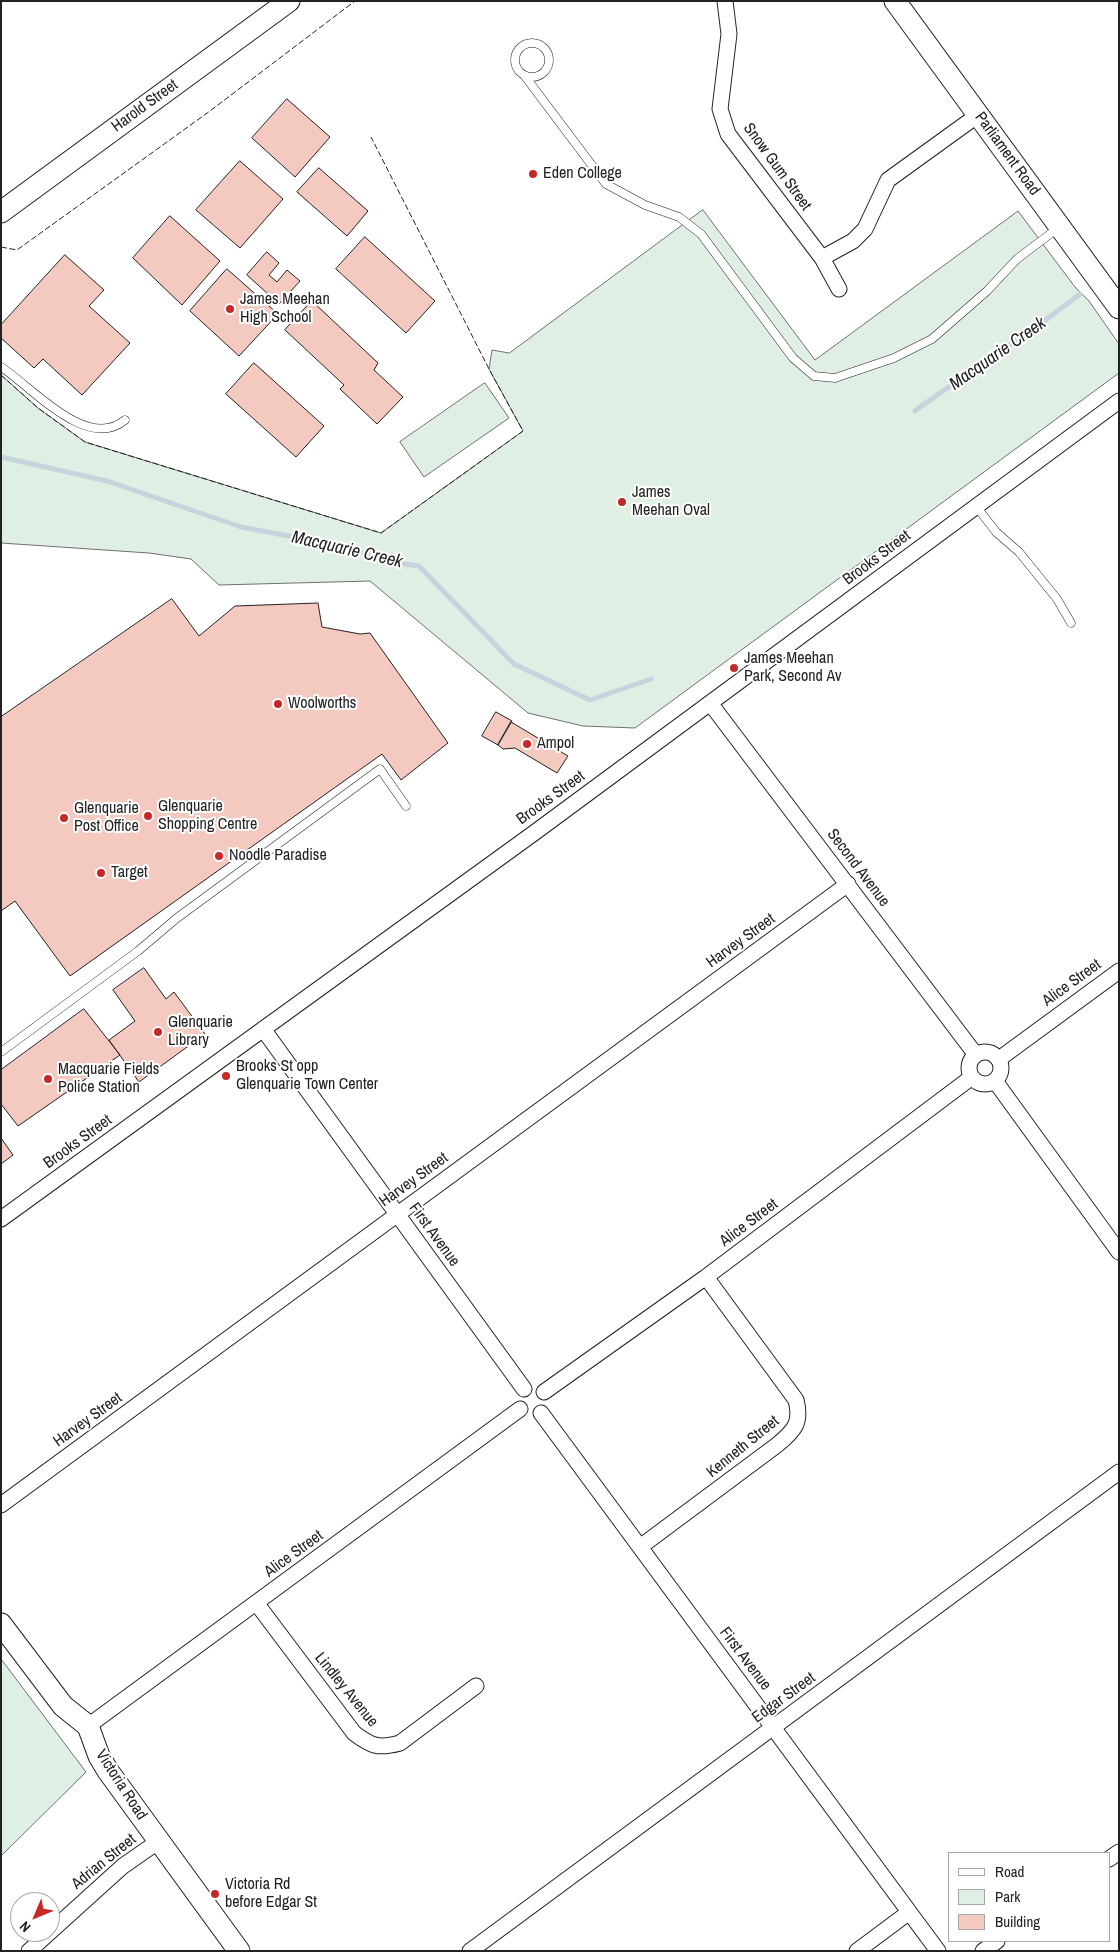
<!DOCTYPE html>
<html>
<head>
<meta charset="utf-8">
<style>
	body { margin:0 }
	#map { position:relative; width:1120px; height:1952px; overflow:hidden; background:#fff; font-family:"Archivo Narrow",sans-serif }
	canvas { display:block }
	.frame { position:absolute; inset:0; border:2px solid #222; pointer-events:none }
	.legend { position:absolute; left:948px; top:1852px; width:162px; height:90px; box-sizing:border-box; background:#fff; border:1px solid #a7a7a7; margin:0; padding:6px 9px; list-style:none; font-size:15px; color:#222 }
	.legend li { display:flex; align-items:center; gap:10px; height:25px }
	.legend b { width:25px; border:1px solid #a7a7a7 }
	.north { position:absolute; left:10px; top:1892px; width:50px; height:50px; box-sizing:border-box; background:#fff; border:1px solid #a7a7a7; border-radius:50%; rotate:225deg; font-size:14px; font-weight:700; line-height:20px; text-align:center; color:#222 }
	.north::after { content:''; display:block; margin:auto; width:18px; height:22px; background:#c62828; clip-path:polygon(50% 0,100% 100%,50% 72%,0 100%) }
</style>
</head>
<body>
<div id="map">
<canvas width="1120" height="1952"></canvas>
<div class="frame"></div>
<ul class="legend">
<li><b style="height:6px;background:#fff"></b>Road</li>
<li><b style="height:14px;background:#e0efe3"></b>Park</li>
<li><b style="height:14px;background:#f3c9c0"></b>Building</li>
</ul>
<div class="north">N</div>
</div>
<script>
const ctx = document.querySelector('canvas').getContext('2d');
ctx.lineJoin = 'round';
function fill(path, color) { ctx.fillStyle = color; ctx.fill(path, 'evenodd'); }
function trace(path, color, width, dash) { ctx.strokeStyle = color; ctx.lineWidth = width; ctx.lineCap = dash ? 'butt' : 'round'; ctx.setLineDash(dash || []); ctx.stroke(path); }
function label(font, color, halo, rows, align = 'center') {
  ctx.font = font + ' "Archivo Narrow",sans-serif'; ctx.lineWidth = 4; ctx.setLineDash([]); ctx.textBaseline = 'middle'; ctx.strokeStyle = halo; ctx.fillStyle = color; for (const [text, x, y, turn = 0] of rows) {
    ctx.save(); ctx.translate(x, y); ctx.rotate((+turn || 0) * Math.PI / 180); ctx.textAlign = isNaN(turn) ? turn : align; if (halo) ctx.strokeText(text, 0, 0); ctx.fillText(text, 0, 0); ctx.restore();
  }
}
const green = new Path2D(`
	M 703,210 L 815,360 L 1018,211 L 1075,287 L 1089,301 L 1119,344 L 1119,373 L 635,728 L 583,726 L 528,713 L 370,581 L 219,585 L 191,559 L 149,553 L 1,543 L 1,375 L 38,408 L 85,442 L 381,533 L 523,431 L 489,369 L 492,350 L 509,353 Z
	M 485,383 L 509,418 L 424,477 L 400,442 Z
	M 1,1659 L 86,1772 L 1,1856 Z`);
const stream = new Path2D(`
	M 915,411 C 969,371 1027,336 1080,294
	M 1,457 L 107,481 L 241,527 L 347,547 L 391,562 L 419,566 L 514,664 L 590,700 L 651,679`);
const building = new Path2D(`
	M 287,99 L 330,137 L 295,177 L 252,138 Z
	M 240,161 L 283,199 L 240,248 L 196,210 Z
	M 319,168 L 368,211 L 347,236 L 297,192 Z
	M 170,216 L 220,261 L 182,305 L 133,258 Z
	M 365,237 L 435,301 L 406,333 L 336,269 Z
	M 267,252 L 279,263 L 269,275 L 277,282 L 287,270 L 300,281 L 279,304 L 247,275 Z
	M 65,255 L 104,290 L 89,306 L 130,343 L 82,395 L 43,359 L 34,368 L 1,338 L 1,325 Z
	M 227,269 L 278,314 L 239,356 L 190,311 Z
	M 312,301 L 378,363 L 374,370 L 403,397 L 377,424 L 340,389 L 344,385 L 285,330 Z
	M 254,363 L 324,426 L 296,457 L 226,394 Z
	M 172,599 L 199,636 L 235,606 L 318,603 L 322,627 L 360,634 L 370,633 L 448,743 L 401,780 L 382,754 L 70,976 L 15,901 L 1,911 L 1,717 Z
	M 496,712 L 512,721 L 498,745 L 482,736 Z
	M 511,722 L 568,756 L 557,773 L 515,748 L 503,749 L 498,745 Z
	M 144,968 L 166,999 L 174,992 L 205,1034 L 139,1082 L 109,1040 L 135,1021 L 113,990 Z
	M 84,1009 L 120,1055 L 18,1126 L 1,1104 L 1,1070 Z
	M 1,1138 L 13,1155 L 1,1164 Z`);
const lane = new Path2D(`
	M515 60a17 17 0 1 1 34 0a17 17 0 1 1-34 0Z
	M 524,75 L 606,184 L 645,205 L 679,217 L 701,234 L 793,358 L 814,376 L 835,378 L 894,358 L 932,339 L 987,291 L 1017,259 L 1058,228
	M 1,367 C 31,386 87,452 125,420
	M 976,506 L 996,532 L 1019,552 L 1057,599 L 1071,623
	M 1,1052 L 138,951 L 177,918 L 380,769 L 406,806`);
const street = new Path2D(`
	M 725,1 L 729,34 L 720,109 L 728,134 L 822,258 L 839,289
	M 822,258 L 853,241 L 865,229 L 888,180 L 978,115
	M 710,703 L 976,1055
	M 263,1029 L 524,1389
	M969 1068a16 16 0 1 1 32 0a16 16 0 1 1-32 0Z
	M 999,1059 L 1119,971
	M 995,1081 L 1119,1252
	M 1,1219 L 534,833 L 1119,401
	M 544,1392 L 706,1277 L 972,1077
	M 541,1413 L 938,1951
	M 1,1505 L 848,884
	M 640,1547 L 777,1445 C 794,1431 802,1423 796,1400 L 706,1277
	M 257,1604 L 354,1733 C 371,1746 378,1749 400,1743 L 476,1686
	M 88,1726 L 520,1409
	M 1109,1859 L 1119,1852
	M 50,1932 L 123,1866 L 159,1841
	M 29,1951 L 50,1932
	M 470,1951 L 1119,1472
	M 857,1951 L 908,1913
	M 983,1951 L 997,1941`);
const secondary = new Path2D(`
	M 895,1 L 1119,308
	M 1,212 L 289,1
	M 1,1624 L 63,1706 L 88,1726 L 99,1756 L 108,1771 L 239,1951`);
const fence = new Path2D(`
	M 1,247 L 17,250 L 210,111 L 355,1
	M 1,375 L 38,408 L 85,442 L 381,533 L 523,431 L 489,369 L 371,137`);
const markers = [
	[533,174,5,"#c62828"],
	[230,309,5,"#c62828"],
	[622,502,5,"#c62828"],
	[734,668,5,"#c62828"],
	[278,704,5,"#c62828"],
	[527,744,5,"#c62828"],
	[148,816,5,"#c62828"],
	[64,818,5,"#c62828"],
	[219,856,5,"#c62828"],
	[101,873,5,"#c62828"],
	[158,1032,5,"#c62828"],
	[226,1076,5,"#c62828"],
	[48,1079,5,"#c62828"],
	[215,1894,5,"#c62828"]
];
const streetNames = [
	["Harold Street",145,106,-36],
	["Parliament Road",1007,154,54],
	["Snow Gum Street",777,167,54],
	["Brooks Street",877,558,-37],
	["Brooks Street",551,798,-36],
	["Second Avenue",858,868,53],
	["Harvey Street",741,941,-36],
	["Alice Street",1072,983,-36],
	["Brooks Street",78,1142,-36],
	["Harvey Street",414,1180,-36],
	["Alice Street",749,1223,-37],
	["First Avenue",434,1235,54],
	["Harvey Street",88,1420,-36],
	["Kenneth Street",743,1447,-39],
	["Alice Street",294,1554,-36],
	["First Avenue",745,1659,53],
	["Lindley Avenue",346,1690,51],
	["Edgar Street",784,1698,-36],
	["Victoria Road",121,1785,57],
	["Adrian Street",104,1862,-39]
];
const poiNames = [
	["Eden College",543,174],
	["James Meehan",240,300],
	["High School",240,318],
	["James",632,493],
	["Meehan Oval",632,511],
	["James Meehan",744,659],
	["Park, Second Av",744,677],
	["Woolworths",288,704],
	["Ampol",537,744],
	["Glenquarie",158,807],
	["Shopping Centre",158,825],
	["Glenquarie",74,809],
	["Post Office",74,827],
	["Noodle Paradise",229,856],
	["Target",111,873],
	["Glenquarie",168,1023],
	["Library",168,1041],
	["Brooks St opp",236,1067],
	["Glenquarie Town Center",236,1085],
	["Macquarie Fields",58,1070],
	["Police Station",58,1088],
	["Victoria Rd",225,1885],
	["before Edgar St",225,1903]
];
const waterNames = [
	["Macquarie Creek",998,354,-35],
	["Macquarie Creek",347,550,13]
];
fill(green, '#e0efe3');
trace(green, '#6f6f6f', 1);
trace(stream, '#c7d3dd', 5);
fill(building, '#f3c9c0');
trace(building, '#222', 1);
trace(lane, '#222', 9);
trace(street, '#222', 17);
trace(secondary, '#222', 23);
trace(lane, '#fff', 8);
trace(street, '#fff', 15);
trace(secondary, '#fff', 21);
trace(fence, '#222', 1, [6, 2.5]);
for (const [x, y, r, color] of markers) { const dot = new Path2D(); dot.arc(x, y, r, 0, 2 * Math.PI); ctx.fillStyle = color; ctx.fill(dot); trace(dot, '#fff', 2); }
label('16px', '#222', '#fff', streetNames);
label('16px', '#222', '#fff', poiNames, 'left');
label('italic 18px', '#222', '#fff', waterNames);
</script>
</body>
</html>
